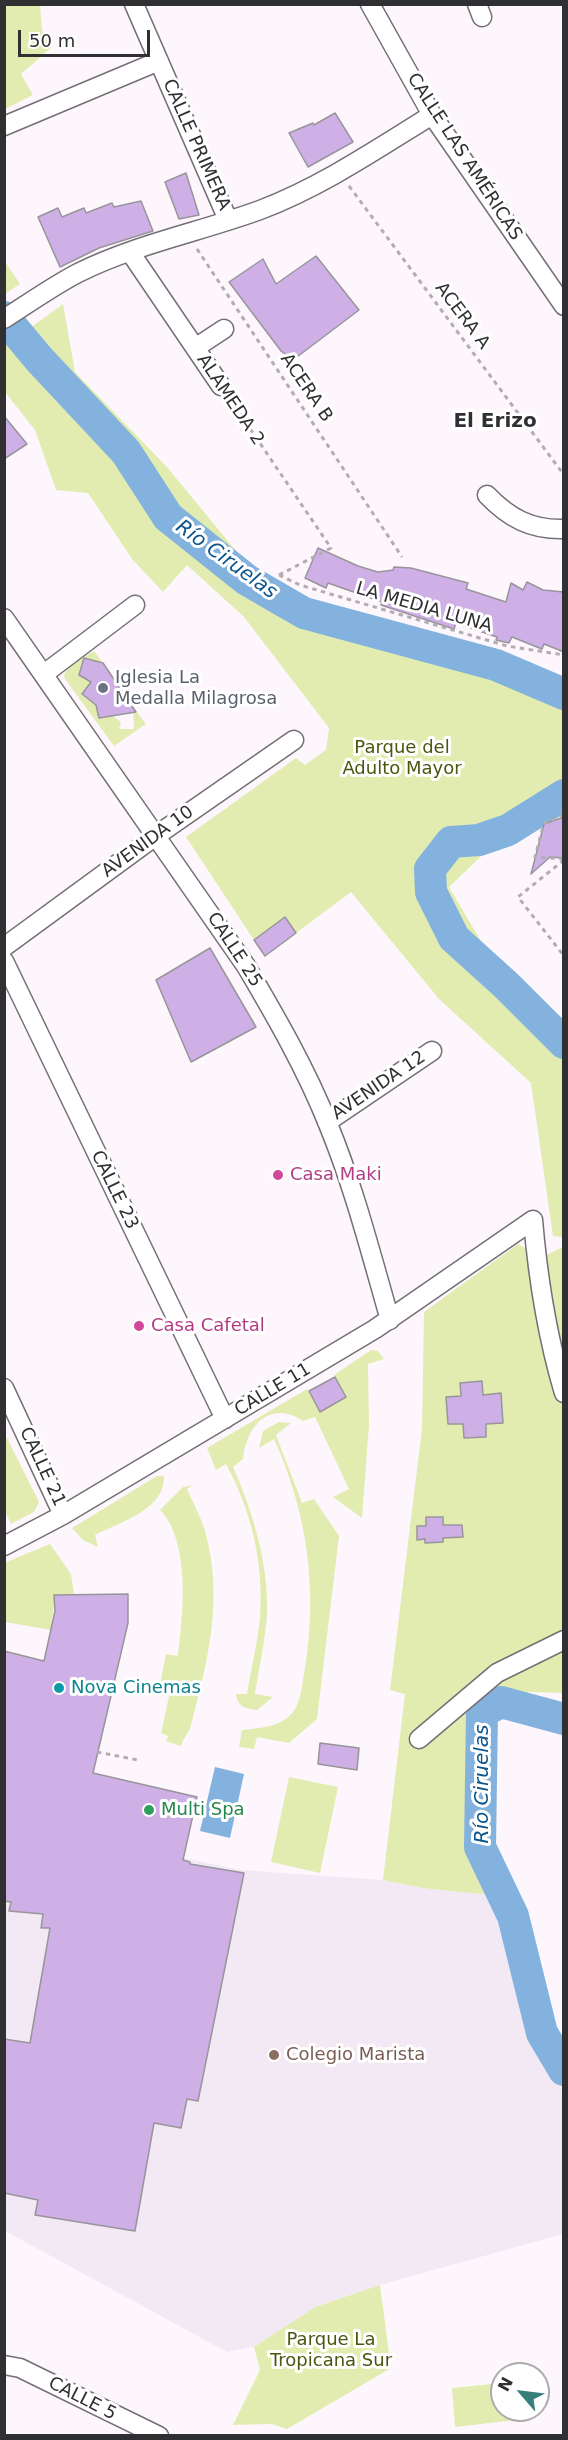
<!DOCTYPE html>
<html>
<head>
<meta charset="utf-8">
<style>
	body { margin:0 }
	#map { position:relative; width:568px; height:2440px; overflow:hidden; background:#fdf7fd; font-family:"DejaVu Sans",sans-serif }
	canvas { display:block }
	.frame { position:absolute; inset:0; border:6px solid #302f31; pointer-events:none }
	.north { position:absolute; left:490px; top:2362px; width:60px; height:60px; box-sizing:border-box; background:#fff; border:2px solid #acacad; border-radius:50%; rotate:298deg; font-size:16px; font-weight:700; line-height:24px; text-align:center; color:#302f31 }
	.north::after { content:''; display:block; margin:auto; width:21px; height:27px; background:#377f7b; clip-path:polygon(50% 0,100% 100%,50% 72%,0 100%) }
	.scale { position:absolute; left:18px; top:30px; width:132px; height:27px; box-sizing:border-box; border:3px solid #302f31; border-top:0; padding-left:8px; font-size:18px; line-height:21px; white-space:nowrap; color:#302f31; -webkit-text-stroke:4px #fff; paint-order:stroke }
</style>
</head>
<body>
<div id="map">
<canvas width="568" height="2440"></canvas>
<div class="frame"></div>
<div class="north">N</div>
<div class="scale">50 m</div>
</div>
<script>
const ctx = document.querySelector('canvas').getContext('2d');
ctx.lineJoin = 'round';
function fill(path, color) { ctx.fillStyle = color; ctx.fill(path, 'evenodd'); }
function trace(path, color, width, dash) { ctx.strokeStyle = color; ctx.lineWidth = width; ctx.lineCap = dash ? 'butt' : 'round'; ctx.setLineDash(dash || []); ctx.stroke(path); }
function label(font, color, halo, rows, align = 'center') {
  ctx.font = font + ' "DejaVu Sans",sans-serif'; ctx.lineWidth = 6; ctx.setLineDash([]); ctx.textBaseline = 'middle'; ctx.strokeStyle = halo; ctx.fillStyle = color; for (const [text, x, y, turn = 0] of rows) {
    ctx.save(); ctx.translate(x, y); ctx.rotate((+turn || 0) * Math.PI / 180); ctx.textAlign = isNaN(turn) ? turn : align; if (halo) ctx.strokeText(text, 0, 0); ctx.fillText(text, 0, 0); ctx.restore();
  }
}
const built = new Path2D(`
	M 5,1820 L 241,1870 L 383,1880 L 422,1888 L 490,1895 L 525,2018 L 563,2092 L 563,2234 L 380,2285 L 315,2307 L 254,2347 L 227,2352 L 5,2231 Z`);
const green = new Path2D(`
	M 5,4 L 40,5 L 42,30 L 51,48 L 21,74 L 33,95 L 5,109 Z
	M 4,260 L 20,284 L 5,294 L 4,294 Z
	M 63,304 L 75,372 L 166,466 L 242,558 L 312,604 L 545,674 L 563,688 L 563,778 L 449,887 L 488,953 L 563,1040 L 563,1237 L 553,1236 L 531,1083 L 439,999 L 351,892 L 296,933 L 285,918 L 254,940 L 186,837 L 296,758 L 305,765 L 326,750 L 329,728 L 244,617 L 187,565 L 163,592 L 132,559 L 88,493 L 56,490 L 35,430 L 5,392 L 4,347 Z
	M 94,651 L 103,663 L 84,658 L 79,675 L 91,682 L 82,695 L 121,722 L 119,729 L 134,729 L 133,707 L 146,724 L 114,746 L 65,679 L 64,674 L 72,664 Z
	M 518,1244 L 542,1257 L 563,1247 L 563,1693 L 470,1690 L 470,1851 L 490,1895 L 422,1888 L 383,1880 L 405,1694 L 390,1690 L 422,1429 L 424,1312 Z
	M 371,1350 L 378,1351 L 384,1359 L 368,1364 L 369,1425 L 362,1518 L 333,1497 L 349,1489 L 315,1417 L 303,1421 C 270,1399 246,1426 243,1459 L 233,1467 C 253,1512 269,1565 267,1615 C 265,1641 259,1668 255,1694 L 273,1697 L 257,1710 C 245,1709 237,1706 236,1694 L 247,1694 C 251,1668 258,1642 260,1616 C 264,1563 251,1510 226,1464 L 216,1470 L 207,1448 L 307,1389 L 320,1411 L 346,1397 L 334,1375 Z
	M 279,1422 L 291,1423 L 276,1435 L 302,1503 L 314,1499 L 339,1536 L 317,1719 L 289,1743 L 257,1737 L 254,1749 L 239,1747 L 242,1730 C 259,1728 282,1727 293,1712 C 302,1700 302,1682 305,1668 C 318,1588 307,1512 274,1439 L 259,1448 L 263,1431 Z
	M 7,1438 L 39,1502 L 34,1512 L 11,1524 L 5,1511 L 4,1440 Z
	M 157,1476 L 164,1476 C 165,1510 120,1522 95,1535 L 98,1547 L 83,1540 L 72,1528 Z
	M 193,1485 L 187,1489 C 193,1503 201,1517 205,1531 C 224,1598 208,1660 191,1725 C 189,1733 183,1738 181,1746 L 166,1741 L 168,1736 L 161,1733 L 169,1696 L 158,1695 L 166,1654 L 178,1656 C 183,1616 191,1542 160,1510 L 183,1487 Z
	M 50,1544 L 71,1574 L 74,1594 L 55,1595 L 51,1630 L 5,1622 L 4,1563 Z
	M 289,1777 L 338,1787 L 320,1873 L 271,1862 Z
	M 380,2285 L 391,2368 L 287,2429 L 272,2424 L 233,2425 L 260,2370 L 254,2347 L 315,2307 Z
	M 502,2383 L 502,2410 L 525,2410 L 525,2419 L 455,2427 L 452,2388 Z`);
const water = new Path2D(`
	M 215,1767 L 244,1774 L 230,1838 L 200,1831 Z`);
const river = new Path2D(`
	M 4,317 L 39,359 L 126,452 L 168,517 L 247,580 L 304,613 L 496,665 L 564,694
	M 564,795 L 508,830 L 479,840 L 451,842 L 430,869 L 431,892 L 454,938 L 506,985 L 564,1043
	M 564,1719 L 501,1702 L 482,1712 L 480,1847 L 513,1916 L 542,2033 L 564,2070`);
const building = new Path2D(`
	M 335,113 L 353,142 L 308,167 L 289,133 L 313,123 L 314,125 Z
	M 186,173 L 199,215 L 179,219 L 165,182 Z
	M 141,201 L 153,231 L 99,248 L 60,267 L 38,217 L 58,208 L 62,217 L 84,208 L 86,213 L 112,203 L 114,207 Z
	M 316,256 L 359,310 L 293,360 L 281,351 L 229,282 L 263,259 L 276,284 Z
	M 4,416 L 27,444 L 4,459 Z
	M 318,548 L 358,566 L 378,572 L 393,570 L 394,567 L 411,568 L 468,583 L 466,589 L 506,602 L 511,583 L 523,590 L 527,582 L 543,590 L 564,592 L 564,652 L 544,644 L 542,649 L 512,637 L 509,643 L 496,640 L 497,637 L 456,623 L 454,629 L 381,605 L 382,602 L 328,583 L 326,588 L 305,578 Z
	M 84,658 L 103,663 L 136,712 L 99,718 L 96,705 L 82,694 L 91,682 L 79,675 Z
	M 564,817 L 564,858 L 550,857 L 531,874 L 544,824 Z
	M 285,917 L 296,933 L 265,956 L 254,940 Z
	M 210,948 L 256,1027 L 191,1062 L 156,980 Z
	M 335,1377 L 346,1397 L 320,1412 L 309,1391 Z
	M 482,1381 L 483,1395 L 501,1393 L 503,1423 L 486,1424 L 486,1437 L 464,1438 L 463,1424 L 448,1424 L 446,1397 L 461,1396 L 460,1383 Z
	M 426,1517 L 443,1517 L 443,1525 L 462,1525 L 463,1537 L 443,1538 L 443,1542 L 425,1543 L 425,1539 L 417,1540 L 417,1526 L 426,1526 Z
	M 128,1594 L 128,1623 L 93,1773 L 197,1797 L 183,1860 L 190,1862 L 190,1864 L 244,1873 L 198,2101 L 187,2099 L 181,2128 L 154,2123 L 135,2231 L 35,2215 L 38,2200 L 4,2193 L 4,2039 L 30,2043 L 50,1928 L 41,1928 L 43,1914 L 9,1911 L 11,1902 L 4,1901 L 4,1651 L 44,1661 L 55,1611 L 54,1595 Z
	M 320,1743 L 359,1748 L 357,1770 L 318,1764 Z`);
const path = new Path2D(`
	M 349,186 L 564,475
	M 197,249 L 402,557
	M 230,399 L 331,548 L 279,575
	M 279,575 L 300,585 L 507,646 L 564,655
	M 564,815 L 544,823 L 535,857 L 564,859
	M 564,860 L 518,897 L 564,956
	M 97,1752 L 138,1760`);
const minor = new Path2D(`
	M 134,4 L 228,220
	M 370,4 L 432,115 L 564,306
	M 477,4 L 482,17
	M 4,126 L 159,61
	M 130,252 L 221,386
	M 4,319 C 29,303 53,286 78,273 C 136,244 200,232 260,210 C 321,187 377,149 432,115
	M 195,348 L 224,329
	M 487,495 C 509,518 531,530 564,529
	M 4,618 L 246,966 C 276,1017 306,1069 328,1124 C 354,1187 371,1254 390,1320
	M 44,674 L 135,605
	M 4,947 L 157,835 L 294,740
	M 4,961 L 225,1419
	M 327,1122 L 432,1051
	M 533,1220 C 538,1279 547,1336 564,1393
	M 4,1388 L 63,1515
	M 4,1546 L 63,1515 L 375,1329 L 533,1220
	M 419,1739 L 497,1673 L 564,1640
	M 4,2365 L 20,2368 L 159,2436`);
const markers = [
	[103,688,6,"#6b7280"],
	[278,1175,6,"#d1479c"],
	[139,1326,6,"#d1479c"],
	[59,1688,6,"#0f9aa8"],
	[149,1810,6,"#2e9e5b"],
	[274,2055,6,"#8d6e63"]
];
const streetNames = [
	["CALLE PRIMERA",196,145,66],
	["CALLE LAS AMÉRICAS",464,157,57],
	["ACERA A",462,316,53],
	["ACERA B",306,388,56],
	["ALAMEDA 2",230,400,56],
	["LA MEDIA LUNA",424,608,16],
	["AVENIDA 10",148,842,-36],
	["CALLE 25",234,950,57],
	["AVENIDA 12",379,1086,-34],
	["CALLE 23",114,1190,64],
	["CALLE 11",273,1390,-31],
	["CALLE 21",42,1467,65],
	["CALLE 5",82,2399,27]
];
const worshipNames = [
	["Iglesia La",115,678],
	["Medalla Milagrosa",115,699]
];
const parkNames = [
	["Parque del",402,748],
	["Adulto Mayor",402,769],
	["Parque La",331,2340],
	["Tropicana Sur",331,2361]
];
const hotelNames = [
	["Casa Maki",290,1175],
	["Casa Cafetal",151,1326]
];
const cultureNames = [
	["Nova Cinemas",71,1688]
];
const leisureNames = [
	["Multi Spa",161,1810]
];
const educationNames = [
	["Colegio Marista",286,2055]
];
const neighbourhoodNames = [
	["El Erizo",495,422]
];
const waterNames = [
	["Río Ciruelas",226,560,36],
	["Río Ciruelas",483,1784,-90]
];
fill(built, '#f3e9f5');
fill(green, '#e2ecb0');
fill(water, '#83b2df');
trace(river, '#83b2df', 32);
fill(building, '#ceb0e7');
trace(building, '#98959a', 1.5);
trace(minor, '#736f74', 21);
trace(path, '#b1adb1', 3, [4.5, 4.5]);
trace(minor, '#fff', 18);
for (const [x, y, r, color] of markers) { const dot = new Path2D(); dot.arc(x, y, r, 0, 2 * Math.PI); ctx.fillStyle = color; ctx.fill(dot); trace(dot, '#fff', 2); }
label('18px', '#302f31', '#fff', streetNames);
label('18px', '#5b616d', '#fff', worshipNames, 'left');
label('18px', '#4d550f', '#fff', parkNames);
label('18px', '#b23c85', '#fff', hotelNames, 'left');
label('18px', '#0d838f', '#fff', cultureNames, 'left');
label('18px', '#27864d', '#fff', leisureNames, 'left');
label('18px', '#785e54', '#fff', educationNames, 'left');
label('bold 20px', '#302f31', '#fff', neighbourhoodNames);
label('italic 20px', '#0c568d', '#fff', waterNames);
</script>
</body>
</html>
